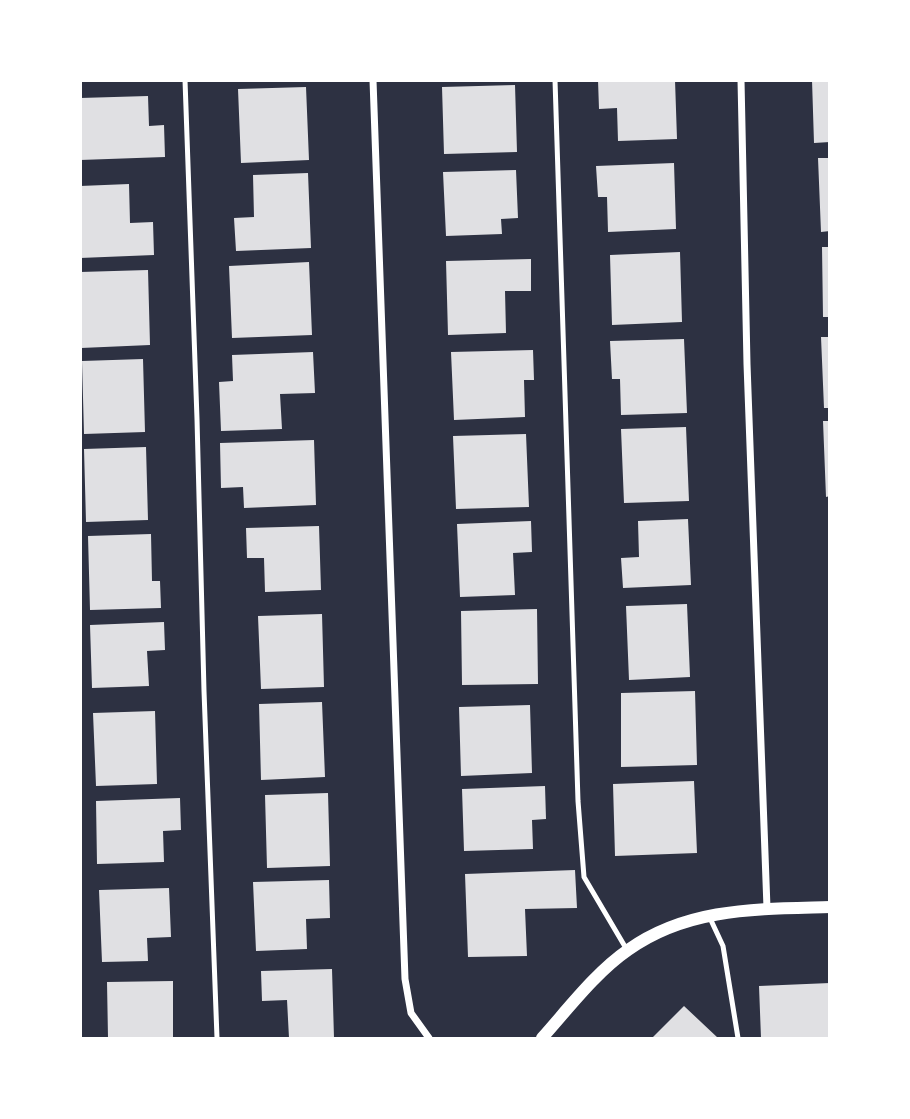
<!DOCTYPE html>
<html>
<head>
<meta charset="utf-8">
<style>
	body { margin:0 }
	#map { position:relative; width:910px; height:1119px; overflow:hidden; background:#2d3142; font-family:"IBM Plex Sans",sans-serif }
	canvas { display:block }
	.frame { position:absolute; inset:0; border:82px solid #fff; pointer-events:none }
</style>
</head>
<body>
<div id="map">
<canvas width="910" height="1119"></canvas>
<div class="frame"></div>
</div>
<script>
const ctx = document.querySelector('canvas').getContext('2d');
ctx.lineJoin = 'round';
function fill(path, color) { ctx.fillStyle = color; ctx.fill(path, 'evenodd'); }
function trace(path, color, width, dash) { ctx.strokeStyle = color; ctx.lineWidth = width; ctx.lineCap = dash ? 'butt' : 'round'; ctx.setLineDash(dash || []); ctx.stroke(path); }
const building = new Path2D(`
	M 598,80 L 675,80 L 677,139 L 618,141 L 617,108 L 599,109 Z
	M 812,80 L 830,80 L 830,142 L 814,143 Z
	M 515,85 L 517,152 L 444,154 L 442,87 Z
	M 306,87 L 309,160 L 241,163 L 238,89 Z
	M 148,96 L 149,126 L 164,125 L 165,157 L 80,160 L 80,98 Z
	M 818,158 L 830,158 L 830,231 L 821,232 Z
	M 674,163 L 676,229 L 608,232 L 607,197 L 598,197 L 596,166 Z
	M 516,170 L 518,218 L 501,219 L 502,234 L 446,236 L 443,172 Z
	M 308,173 L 311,248 L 236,251 L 234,218 L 254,217 L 253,175 Z
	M 129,184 L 130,223 L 153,222 L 154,255 L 80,258 L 80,186 Z
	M 822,247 L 830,247 L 830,317 L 823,317 Z
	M 680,252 L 682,322 L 612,325 L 610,255 Z
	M 531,259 L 531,291 L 505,291 L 506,333 L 448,335 L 446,261 Z
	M 309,262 L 312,335 L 232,338 L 229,266 Z
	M 148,270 L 150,345 L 81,348 L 80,272 Z
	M 821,337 L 830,337 L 830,408 L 824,408 Z
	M 684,339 L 687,413 L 621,415 L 620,379 L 612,379 L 610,341 Z
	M 533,350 L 534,380 L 524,380 L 525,417 L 454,420 L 451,352 Z
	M 313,352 L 315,393 L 280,394 L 282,429 L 221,431 L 219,382 L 233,381 L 232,355 Z
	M 143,359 L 145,432 L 84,434 L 82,361 Z
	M 823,421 L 830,421 L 830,496 L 826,497 Z
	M 686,427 L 689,501 L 624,503 L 621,429 Z
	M 526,434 L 529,507 L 456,509 L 453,436 Z
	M 314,440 L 316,505 L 244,508 L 243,487 L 221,488 L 220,443 Z
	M 146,447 L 148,520 L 86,522 L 84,449 Z
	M 688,519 L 691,585 L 623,588 L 621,558 L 639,557 L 638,521 Z
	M 531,521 L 532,552 L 513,553 L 515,595 L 460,597 L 457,524 Z
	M 319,526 L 321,590 L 265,592 L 264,558 L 247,558 L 246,528 Z
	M 151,534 L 152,581 L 160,581 L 161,608 L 90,610 L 88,536 Z
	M 687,604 L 690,677 L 629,680 L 626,606 Z
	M 537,609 L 538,684 L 462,685 L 461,611 Z
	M 322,614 L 324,687 L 261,689 L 258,616 Z
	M 164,622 L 165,650 L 147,651 L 149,686 L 92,688 L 90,625 Z
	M 695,691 L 697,765 L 621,767 L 621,693 Z
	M 322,702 L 325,777 L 261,780 L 259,704 Z
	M 530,705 L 532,773 L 461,776 L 459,707 Z
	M 155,711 L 157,784 L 96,786 L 93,713 Z
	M 694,781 L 697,853 L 615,856 L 613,784 Z
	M 545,786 L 546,819 L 532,820 L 533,849 L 464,851 L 462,789 Z
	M 328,793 L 330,866 L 267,868 L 265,795 Z
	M 180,798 L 181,830 L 163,831 L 164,862 L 97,864 L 96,801 Z
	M 575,870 L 577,908 L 525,909 L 527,956 L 468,957 L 465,874 Z
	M 329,880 L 330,918 L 306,919 L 307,949 L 256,951 L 253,882 Z
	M 169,888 L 171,937 L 147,938 L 148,961 L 102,962 L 99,890 Z
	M 332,969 L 334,1038 L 289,1038 L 287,1000 L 262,1001 L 261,971 Z
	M 173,981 L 173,1038 L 108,1038 L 107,982 Z
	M 830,983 L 830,1038 L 761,1038 L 759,986 Z
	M 684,1006 L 718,1038 L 652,1038 Z`);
const service = new Path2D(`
	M 185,80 L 197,419 L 204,691 L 217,1038
	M 555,80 L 578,801 L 584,877 L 627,950
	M 709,916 L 723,946 L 738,1038`);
const minor = new Path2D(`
	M 373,80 L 405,979 L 411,1013 L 429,1038
	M 741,80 L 747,364 L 767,908`);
const tertiary = new Path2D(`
	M 542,1038 C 568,1009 596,972 628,950 C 688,907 759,909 830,907`);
fill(building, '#e0e0e3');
trace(service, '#fff', 5);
trace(minor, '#fff', 7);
trace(tertiary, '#fff', 12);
</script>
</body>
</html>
